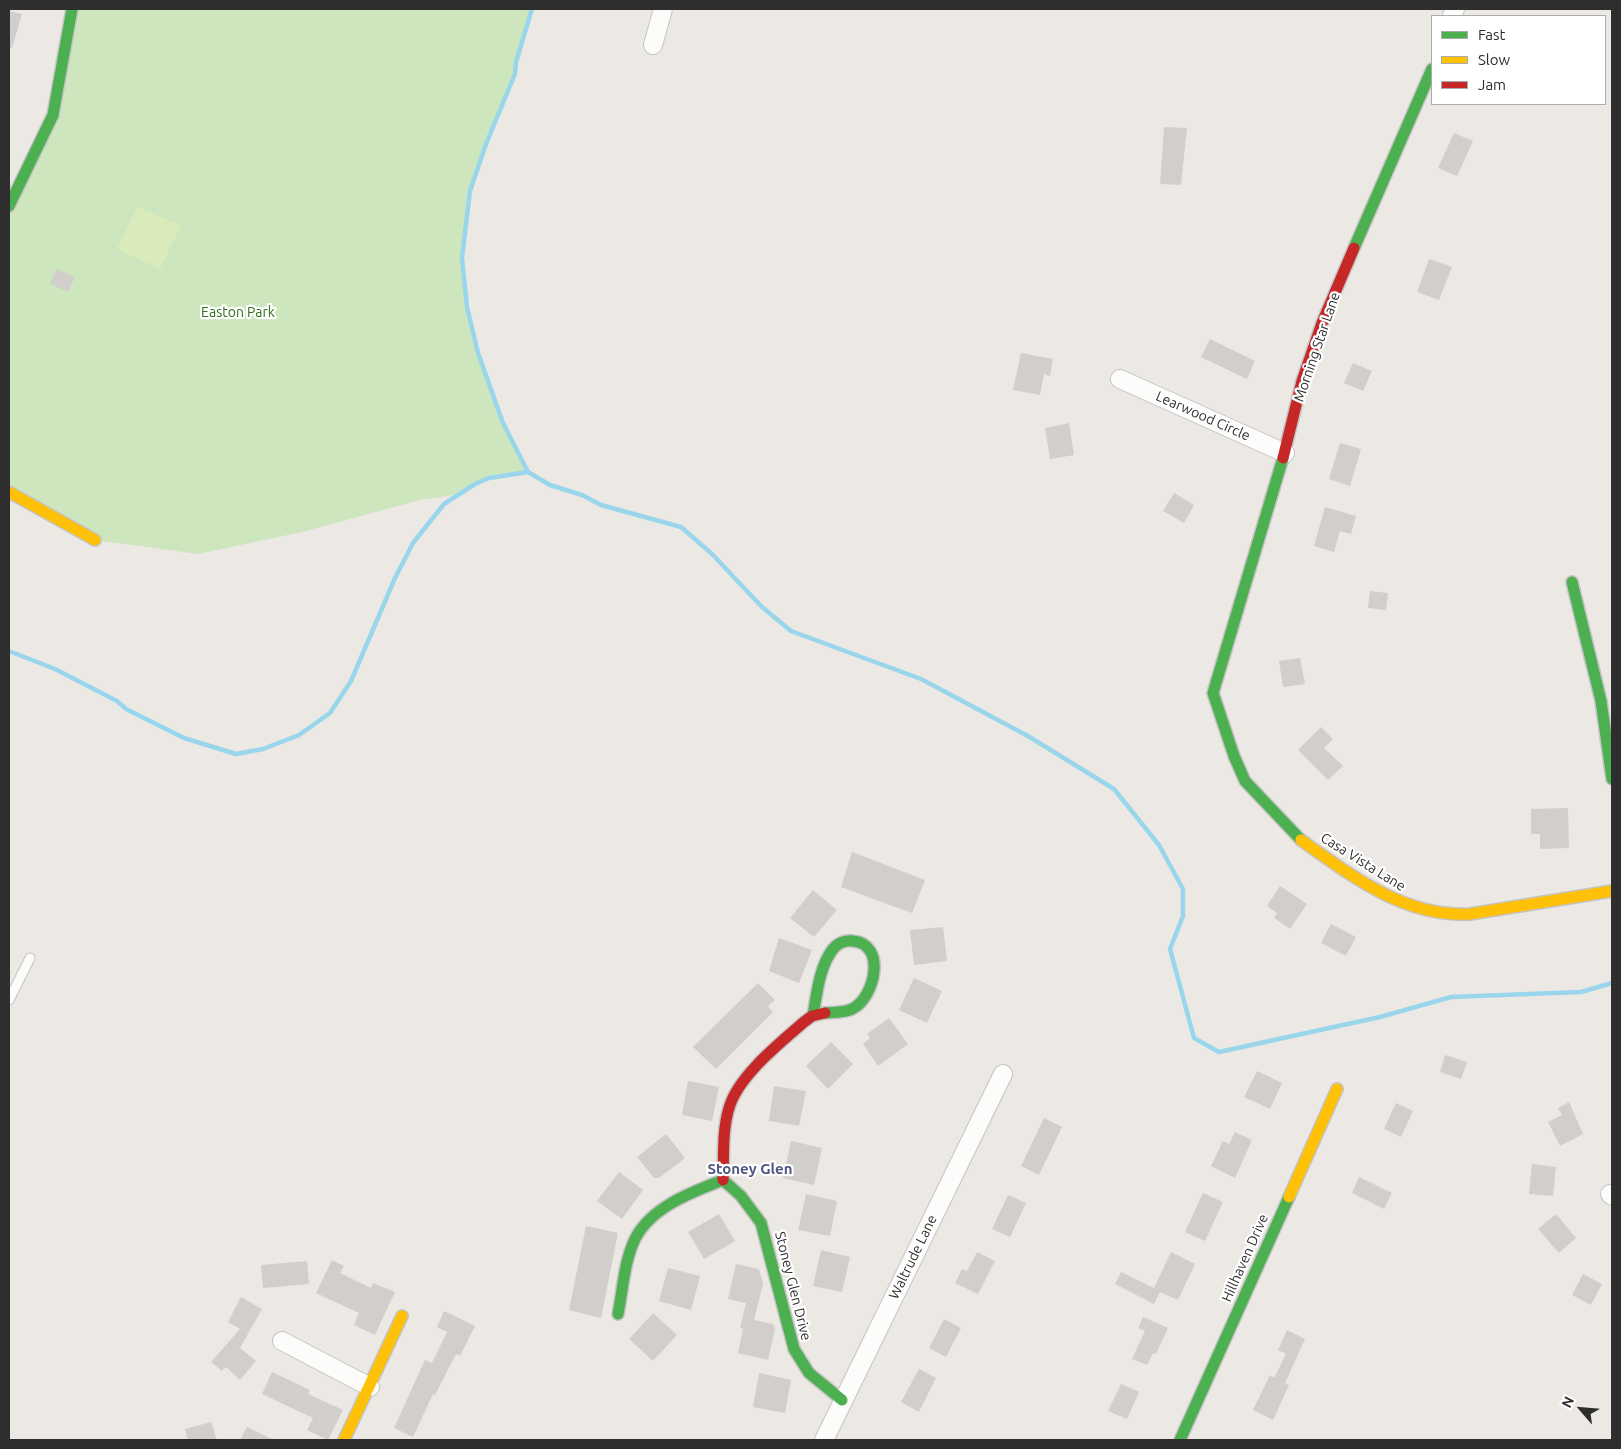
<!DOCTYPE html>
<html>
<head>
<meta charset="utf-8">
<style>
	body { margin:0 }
	#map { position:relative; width:1621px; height:1449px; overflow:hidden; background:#ece8e4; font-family:Ubuntu,sans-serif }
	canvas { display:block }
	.frame { position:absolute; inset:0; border:10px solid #2e2e2e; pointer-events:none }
	.legend { position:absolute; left:1431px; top:15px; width:175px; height:90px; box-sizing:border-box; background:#fff; border:1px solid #ababab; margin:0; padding:6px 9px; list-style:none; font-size:15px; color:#2e2e2e }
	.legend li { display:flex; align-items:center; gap:10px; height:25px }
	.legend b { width:25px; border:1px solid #ababab }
	.north { position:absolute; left:1556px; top:1384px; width:50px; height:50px; -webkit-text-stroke:4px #fff; paint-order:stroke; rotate:297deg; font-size:14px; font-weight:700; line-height:20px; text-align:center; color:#2e2e2e }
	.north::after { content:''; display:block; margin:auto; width:18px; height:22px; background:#2e2e2e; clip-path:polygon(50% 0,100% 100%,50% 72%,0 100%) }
</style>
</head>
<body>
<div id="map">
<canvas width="1621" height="1449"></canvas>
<div class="frame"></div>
<ul class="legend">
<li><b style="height:6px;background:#4caf50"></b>Fast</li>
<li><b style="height:6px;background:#ffc107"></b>Slow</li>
<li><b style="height:6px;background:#c62828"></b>Jam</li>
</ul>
<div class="north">N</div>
</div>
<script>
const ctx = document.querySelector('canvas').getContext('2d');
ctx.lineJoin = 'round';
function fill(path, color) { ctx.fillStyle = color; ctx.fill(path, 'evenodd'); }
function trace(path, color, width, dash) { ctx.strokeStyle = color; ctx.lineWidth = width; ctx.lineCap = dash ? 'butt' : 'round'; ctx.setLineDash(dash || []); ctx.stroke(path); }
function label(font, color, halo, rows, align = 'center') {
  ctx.font = font + ' Ubuntu,sans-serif'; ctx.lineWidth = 4.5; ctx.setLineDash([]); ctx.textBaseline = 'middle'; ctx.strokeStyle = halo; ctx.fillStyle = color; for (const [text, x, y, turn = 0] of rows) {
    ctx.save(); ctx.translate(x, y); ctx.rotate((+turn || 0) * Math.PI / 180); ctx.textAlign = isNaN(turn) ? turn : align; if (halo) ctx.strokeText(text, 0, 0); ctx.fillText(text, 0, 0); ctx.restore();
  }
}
const green = new Path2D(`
	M 72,9 L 532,9 L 516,62 L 515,74 L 486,144 L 470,191 L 462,258 L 467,307 L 478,353 L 503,423 L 528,472 L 489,478 L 460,494 L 420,500 L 302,532 L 198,554 L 95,540 L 9,492 L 9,206 L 53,115 Z`);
const pitch = new Path2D(`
	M 137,207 L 181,225 L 160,269 L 117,249 Z`);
const stream = new Path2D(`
	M 532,9 L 516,62 L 515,74 L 486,144 L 470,191 L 462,258 L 467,307 L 478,353 L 503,423 L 528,472 L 550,485 L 582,495 L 601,505 L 681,527 L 712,554 L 762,607 L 791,631 L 921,679 L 1028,736 L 1114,789 L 1159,845 L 1183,889 L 1183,916 L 1170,949 L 1194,1038 L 1219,1052 L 1380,1017 L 1451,997 L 1581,992 L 1612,983
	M 9,651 L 55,669 L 117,701 L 126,709 L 184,738 L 236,754 L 263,749 L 299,735 L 330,713 L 351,681 L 395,578 L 413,543 L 444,504 L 475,484 L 489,478 L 528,472`);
const building = new Path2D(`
	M 9,11 L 22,14 L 12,48 L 9,47 Z
	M 1164,127 L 1187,128 L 1181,185 L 1160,184 Z
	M 1454,133 L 1473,141 L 1457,176 L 1438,168 Z
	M 1429,259 L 1452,267 L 1439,300 L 1417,292 Z
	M 57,269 L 75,277 L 68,292 L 50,284 Z
	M 1210,339 L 1255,361 L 1247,379 L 1201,357 Z
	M 1021,353 L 1053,359 L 1050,376 L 1044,374 L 1040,395 L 1013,390 Z
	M 1353,363 L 1372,371 L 1363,391 L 1344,383 Z
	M 1069,423 L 1074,455 L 1050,459 L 1045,428 Z
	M 1340,443 L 1361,449 L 1350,486 L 1329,479 Z
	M 1174,493 L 1194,505 L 1184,523 L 1163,511 Z
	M 1325,507 L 1356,516 L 1351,534 L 1340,531 L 1334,552 L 1314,546 Z
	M 1370,591 L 1388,593 L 1386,610 L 1368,608 Z
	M 1300,658 L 1305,684 L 1283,687 L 1279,661 Z
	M 1321,727 L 1333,739 L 1324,748 L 1343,766 L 1328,780 L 1298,750 Z
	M 1568,808 L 1569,848 L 1540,849 L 1540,834 L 1531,834 L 1531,809 Z
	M 852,852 L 925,880 L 912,913 L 841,887 Z
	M 1280,886 L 1307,904 L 1290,929 L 1274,918 L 1277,913 L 1267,906 Z
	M 813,890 L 837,910 L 814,937 L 790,918 Z
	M 1331,924 L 1356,937 L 1346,956 L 1321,943 Z
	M 943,927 L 947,961 L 914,965 L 910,930 Z
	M 779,938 L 812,950 L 799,983 L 769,971 Z
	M 914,978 L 942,991 L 927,1023 L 899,1010 Z
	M 758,983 L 775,1000 L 768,1006 L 773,1012 L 716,1069 L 693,1047 Z
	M 889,1018 L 908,1044 L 878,1066 L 863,1044 L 870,1038 L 867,1034 Z
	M 831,1042 L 853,1064 L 828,1089 L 806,1066 Z
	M 1445,1055 L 1467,1062 L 1461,1079 L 1440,1072 Z
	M 1257,1071 L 1282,1083 L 1270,1109 L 1244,1097 Z
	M 688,1081 L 719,1087 L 712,1121 L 682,1115 Z
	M 774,1086 L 806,1091 L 799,1126 L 769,1121 Z
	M 1569,1102 L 1583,1134 L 1560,1146 L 1548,1122 L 1562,1115 L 1558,1108 Z
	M 1396,1103 L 1413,1111 L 1401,1137 L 1384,1129 Z
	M 1044,1118 L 1062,1127 L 1039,1175 L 1021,1166 Z
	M 1235,1132 L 1252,1140 L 1235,1178 L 1211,1166 L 1223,1141 L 1229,1144 Z
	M 666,1134 L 685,1158 L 659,1178 L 654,1178 L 637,1157 Z
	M 791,1141 L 822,1148 L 814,1185 L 783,1178 Z
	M 1532,1164 L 1556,1167 L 1553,1196 L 1529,1194 Z
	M 619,1172 L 643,1190 L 622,1219 L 597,1201 Z
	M 1359,1177 L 1392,1193 L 1384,1209 L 1352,1193 Z
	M 1203,1193 L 1223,1202 L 1205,1241 L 1185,1232 Z
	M 806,1194 L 837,1201 L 830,1236 L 798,1230 Z
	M 1008,1195 L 1026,1203 L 1010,1237 L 992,1229 Z
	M 719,1214 L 735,1241 L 704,1259 L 688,1232 Z
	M 1556,1214 L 1576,1238 L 1559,1253 L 1538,1229 Z
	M 586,1226 L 618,1233 L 601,1318 L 569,1310 Z
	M 821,1250 L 850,1257 L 842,1292 L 813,1286 Z
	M 977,1252 L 995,1261 L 978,1294 L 955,1283 L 962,1269 L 967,1271 Z
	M 1171,1252 L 1195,1264 L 1178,1300 L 1160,1292 L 1154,1304 L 1115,1284 L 1121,1272 L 1154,1288 Z
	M 332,1260 L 344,1266 L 340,1273 L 371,1288 L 373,1283 L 395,1292 L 375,1335 L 354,1325 L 359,1313 L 316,1293 Z
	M 307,1261 L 309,1284 L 263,1288 L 261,1265 Z
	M 736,1264 L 759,1269 L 763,1284 L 754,1320 L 773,1324 L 775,1329 L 768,1360 L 738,1353 L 743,1329 L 740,1328 L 746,1303 L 728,1299 Z
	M 668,1268 L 700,1276 L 691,1310 L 659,1301 Z
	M 1583,1274 L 1602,1284 L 1591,1305 L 1572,1295 Z
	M 241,1297 L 262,1309 L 240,1348 L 256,1361 L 240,1380 L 226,1367 L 222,1371 L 211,1362 L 240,1329 L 228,1322 Z
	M 444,1311 L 475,1326 L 460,1356 L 456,1354 L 435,1395 L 433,1394 L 413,1437 L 394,1428 L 425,1360 L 432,1363 L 447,1332 L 437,1327 Z
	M 653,1313 L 677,1335 L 653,1361 L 629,1339 Z
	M 1143,1317 L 1168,1328 L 1156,1354 L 1153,1353 L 1147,1365 L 1132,1359 L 1145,1331 L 1138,1328 Z
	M 944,1319 L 961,1328 L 946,1357 L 929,1348 Z
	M 1287,1330 L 1305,1339 L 1285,1383 L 1289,1385 L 1273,1420 L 1253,1410 L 1270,1375 L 1274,1378 L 1286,1354 L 1278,1350 Z
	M 919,1369 L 936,1378 L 919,1412 L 901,1402 Z
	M 272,1372 L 310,1390 L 308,1394 L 343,1410 L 328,1440 L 307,1430 L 313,1418 L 262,1394 Z
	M 759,1373 L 791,1380 L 785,1413 L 753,1407 Z
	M 1121,1384 L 1139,1392 L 1127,1419 L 1108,1411 Z
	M 211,1422 L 217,1440 L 188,1440 L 185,1429 Z
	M 247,1427 L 274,1440 L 240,1440 Z`);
const lane = new Path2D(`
	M 9,1000 L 30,958`);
const street = new Path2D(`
	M 1452,16 L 1455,9
	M 653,45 L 663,9
	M 1120,379 L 1285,453
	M 1610,1194 L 1612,1196
	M 282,1341 L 370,1387
	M 824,1440 L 1003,1074`);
const fast = new Path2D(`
	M 9,206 L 53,115 L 72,9
	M 1354,248 L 1432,69
	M 1283,458 L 1213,693 L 1234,756 L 1245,781 L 1301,840
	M 1572,582 L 1601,701 L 1612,779
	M 813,1015 C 817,994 819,967 833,949 C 838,943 845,940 853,941 C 887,944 875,998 852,1009 C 844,1013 834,1012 825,1013
	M 618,1314 C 623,1289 624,1262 635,1239 C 651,1207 692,1192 723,1180 L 741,1196 L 761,1223 L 794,1349 L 809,1373 L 842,1400
	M 1180,1440 L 1289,1197`);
const slow = new Path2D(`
	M 9,492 L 95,540
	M 1301,840 C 1353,877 1404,917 1470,914 L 1612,891
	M 1289,1197 L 1337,1089
	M 344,1440 L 402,1316`);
const jam = new Path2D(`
	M 1283,458 L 1302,381 L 1322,323 L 1354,248
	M 723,1180 C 724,1156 722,1131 729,1108 C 738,1076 780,1043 804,1022 L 812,1016 L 825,1013`);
const parkNames = [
	["Easton Park",238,312]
];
const streetNames = [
	["Morning Star Lane",1317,347,-71],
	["Learwood Circle",1203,416,24],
	["Casa Vista Lane",1363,862,32],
	["Waltrude Lane",913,1257,-64],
	["Hillhaven Drive",1245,1258,-66],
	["Stoney Glen Drive",793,1286,76]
];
const neighbourhoodNames = [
	["Stoney Glen",750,1169]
];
fill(green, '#cee6be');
fill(pitch, '#d9eabb');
trace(stream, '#99d6ec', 4.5);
fill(building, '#d1cecb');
trace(lane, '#c5c4c5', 11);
trace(street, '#c5c4c5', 20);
trace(fast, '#c5c4c5', 14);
trace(slow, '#c5c4c5', 14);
trace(jam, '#c5c4c5', 14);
trace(lane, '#fcfcfb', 9);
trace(street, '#fcfcfb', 18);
trace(fast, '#4caf50', 11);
trace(slow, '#ffc107', 11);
trace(jam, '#c62828', 11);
label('14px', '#2c6e1b', '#fff', parkNames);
label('14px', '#2e2e2e', '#fff', streetNames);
label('bold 15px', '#4d5680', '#fff', neighbourhoodNames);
</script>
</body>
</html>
